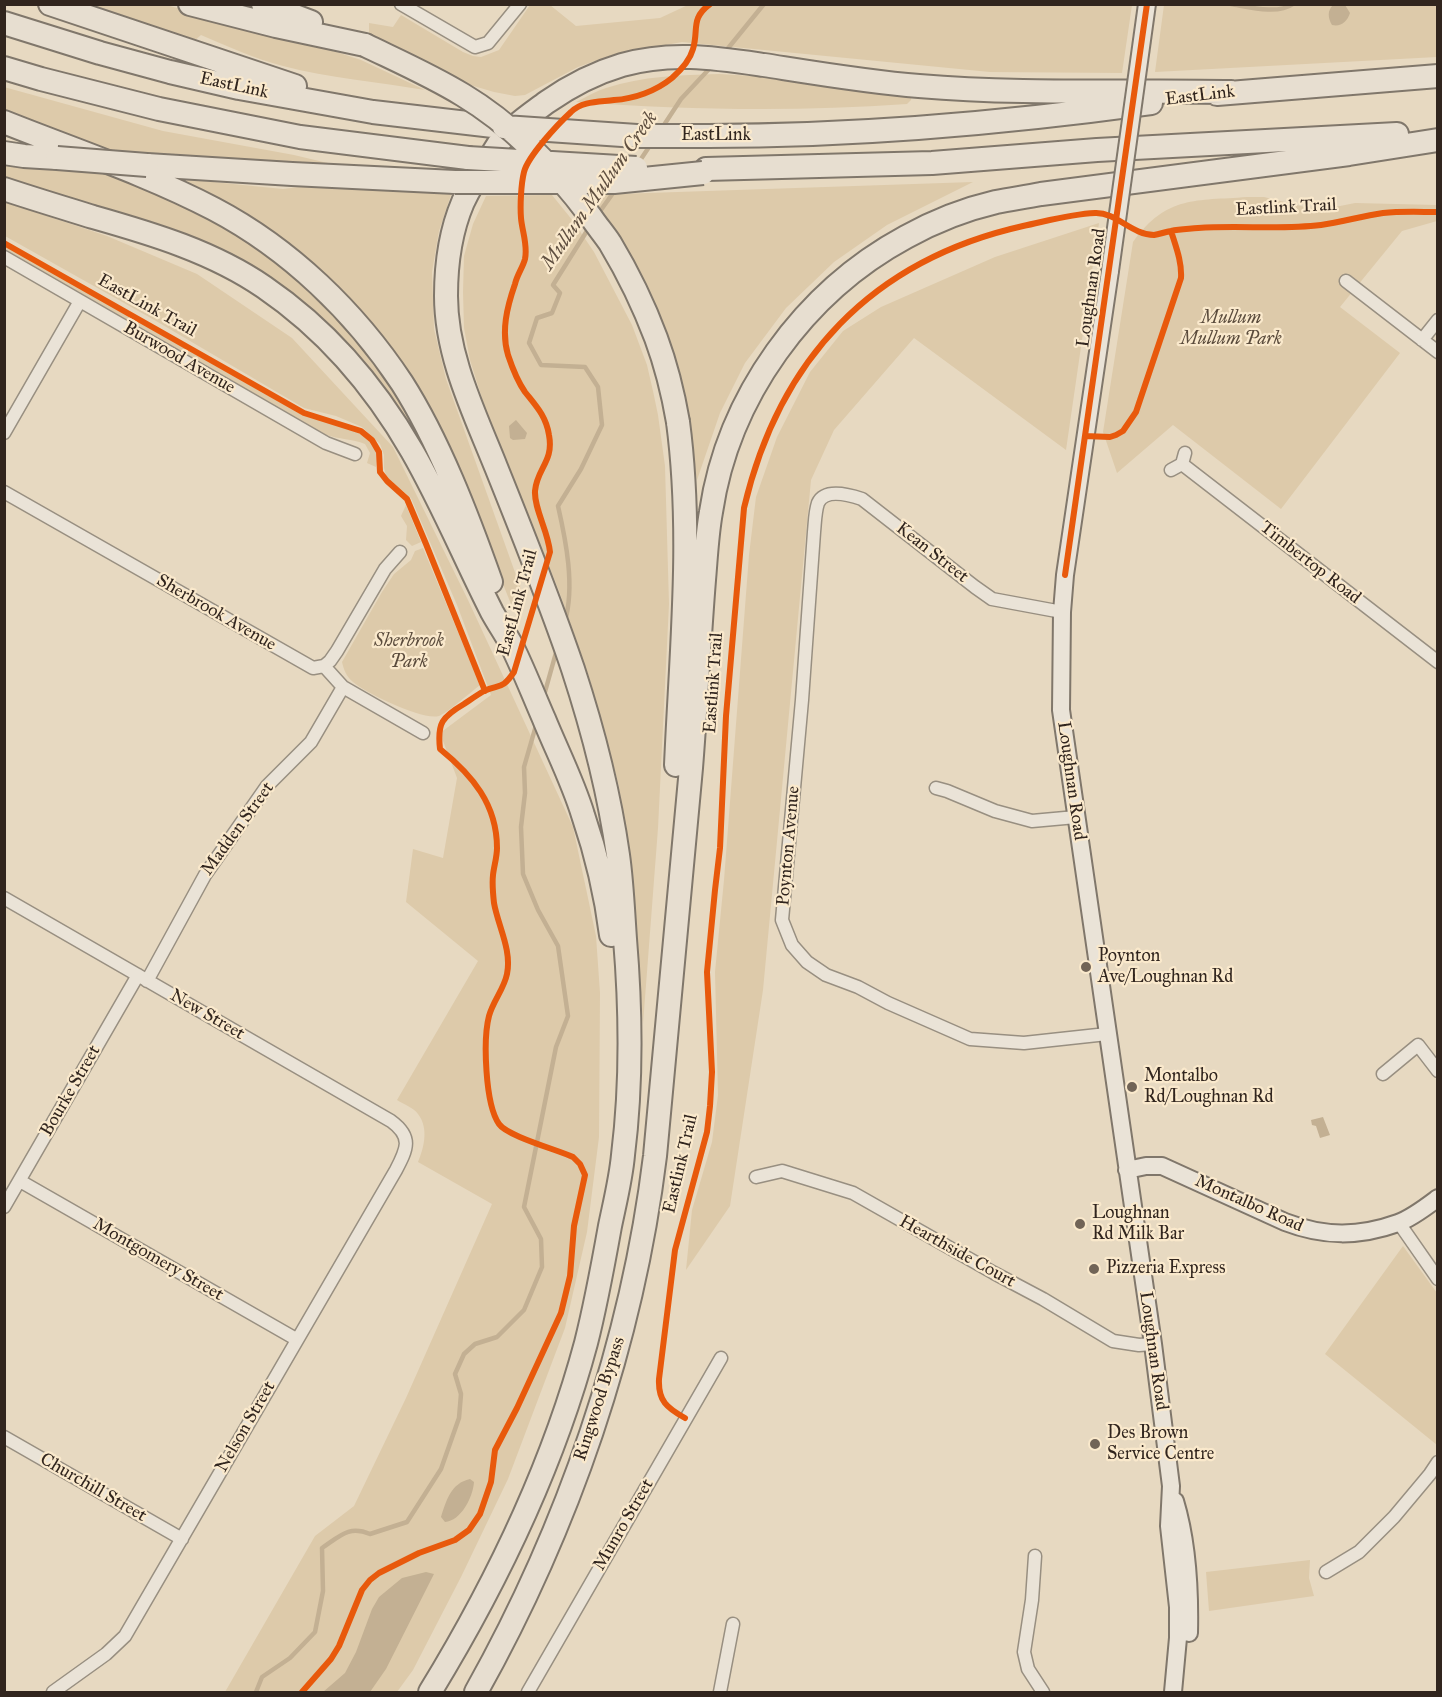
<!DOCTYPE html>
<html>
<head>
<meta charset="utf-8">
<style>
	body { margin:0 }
	#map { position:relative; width:1442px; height:1697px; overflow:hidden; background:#e7d9c1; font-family:"IM FELL Great Primer",serif }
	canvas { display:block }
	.frame { position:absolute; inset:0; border:6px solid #31251e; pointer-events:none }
</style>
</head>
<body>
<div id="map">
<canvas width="1442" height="1697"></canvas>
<div class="frame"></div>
</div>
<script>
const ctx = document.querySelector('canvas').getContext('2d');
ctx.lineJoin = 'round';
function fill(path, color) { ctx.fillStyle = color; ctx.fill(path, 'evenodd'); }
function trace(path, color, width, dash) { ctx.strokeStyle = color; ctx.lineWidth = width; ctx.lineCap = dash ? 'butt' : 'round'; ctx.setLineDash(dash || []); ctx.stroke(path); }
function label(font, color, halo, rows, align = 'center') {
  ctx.font = font + ' "IM FELL Great Primer",serif'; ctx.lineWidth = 4.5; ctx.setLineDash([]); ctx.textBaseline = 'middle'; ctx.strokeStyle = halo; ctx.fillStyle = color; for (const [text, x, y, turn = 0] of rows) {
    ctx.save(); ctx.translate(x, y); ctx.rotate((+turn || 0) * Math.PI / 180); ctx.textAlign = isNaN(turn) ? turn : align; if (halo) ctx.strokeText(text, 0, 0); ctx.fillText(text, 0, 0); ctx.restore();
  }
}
const green = new Path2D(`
	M 690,4 L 1132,5 L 1122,73 L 990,72 L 682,42 L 612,55 L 578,67 L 525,95 L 515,96 L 494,92 L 460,82 L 432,65 L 369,33 L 369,23 L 393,27 L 401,15 L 463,52 L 473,56 L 481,57 L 499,50 L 530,5 L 550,5 L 576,26 L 660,18 Z
	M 81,5 L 166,5 L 312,44 L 361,60 L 425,90 C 378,82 329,78 283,66 C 255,59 227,46 201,35 L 193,42 Z
	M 1164,5 L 1437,5 L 1437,57 L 1155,72 Z
	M 719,74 L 769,77 L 912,92 L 911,100 L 907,104 C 795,112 688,110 576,102 C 586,97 596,91 606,88 C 643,76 680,75 719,74 Z
	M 4,87 L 163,131 L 294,155 L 336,165 L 336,169 L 89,150 L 5,114 Z
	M 4,163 L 109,173 L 212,218 L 265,253 L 315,295 L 338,319 L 383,375 L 412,423 L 409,425 L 283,292 L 5,181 Z
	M 183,179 L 283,189 L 315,185 L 452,192 L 439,231 L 432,272 L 434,329 L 446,379 L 522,592 L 511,604 L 488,547 L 439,437 L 258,225 Z
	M 973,182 L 887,225 L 834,262 L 786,308 L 745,363 L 720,413 L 697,480 L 676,365 L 652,297 L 618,237 L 589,195 Z
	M 552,195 L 573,221 L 594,252 L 632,325 L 647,365 L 653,391 L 658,415 L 665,466 L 669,604 L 658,828 L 643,1024 L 633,888 L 619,786 L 590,680 L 559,591 L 485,408 L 470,360 L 464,328 L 463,292 L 464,256 L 473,224 L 486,196 Z
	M 1247,197 L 1264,197 L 1309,208 L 1325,209 L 1355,203 L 1437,205 L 1437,221 L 1402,231 L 1340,307 L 1400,353 L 1281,509 L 1173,425 L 1117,473 L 1103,432 L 1133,242 C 1167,195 1196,201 1247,197 Z
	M 5,202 L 107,236 L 197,274 L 292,338 L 393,447 L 468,600 L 573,827 L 596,936 L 600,993 L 599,1137 L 587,1232 L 565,1328 L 508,1479 L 461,1577 L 413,1670 L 397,1692 L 225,1692 L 315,1536 L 354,1506 L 406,1398 L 492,1204 L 418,1162 C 424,1148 429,1128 418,1114 C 414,1108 403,1104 397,1100 L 478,961 L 406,902 L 413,849 L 443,858 L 457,778 L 440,733 L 491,695 L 457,605 L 411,498 L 403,491 L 387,479 L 384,468 L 384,455 L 380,444 L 362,427 L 336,416 L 304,408 L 156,321 L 5,236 Z
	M 1099,223 L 1066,450 L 914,338 L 834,430 L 811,480 L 763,990 L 730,1206 L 686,1270 L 692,1210 L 712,1142 L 718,1095 L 715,972 L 724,880 L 749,555 L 756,497 L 777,437 L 810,372 L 843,331 L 881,307 L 995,257 Z
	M 5,245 C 103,301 200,358 299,413 C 324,426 384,423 376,467 L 367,463 L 370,453 L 365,444 C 352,439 339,439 326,435 L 5,249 Z
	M 406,505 L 421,542 L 412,546 L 406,540 L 407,526 L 401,516 Z
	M 423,548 L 480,685 C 471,692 447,713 439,716 C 423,721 366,693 353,682 C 346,676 344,670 342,662 L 382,592 L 394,574 L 411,560 L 415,551 Z
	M 1403,1246 L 1437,1293 L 1437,1445 L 1325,1354 Z
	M 1310,1560 L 1309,1578 L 1314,1596 L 1209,1611 L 1206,1572 Z`);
const water = new Path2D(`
	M 1333,5 L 1345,5 L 1350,13 C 1347,22 1341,27 1332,25 C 1328,18 1327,11 1333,5 Z
	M 516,420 L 527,433 L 525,439 L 513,440 L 510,438 L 509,426 Z
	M 1323,1117 L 1330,1135 L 1320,1138 L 1316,1126 L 1312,1125 L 1311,1120 Z
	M 470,1479 L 474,1482 C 473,1497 461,1521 445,1522 L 441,1517 C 446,1501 451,1483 470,1479 Z
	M 426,1572 L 434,1574 L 386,1669 L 370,1692 L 323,1692 L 345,1673 L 356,1652 L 372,1609 L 379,1597 L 402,1578 Z`);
const stream = new Path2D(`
	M 1231,4 C 1249,7 1277,15 1293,4
	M 725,52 L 764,4
	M 662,128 L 681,99 L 711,67
	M 639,162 L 651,144
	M 598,214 L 616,189
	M 565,621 C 575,586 566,541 558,506 L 581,469 L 602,425 L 598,387 L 585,367 L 541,365 L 529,343 L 537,318 L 552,313 L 560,293 L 553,285 L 590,226
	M 543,699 L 557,649
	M 256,1692 L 262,1677 L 290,1658 L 315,1632 L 323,1591 L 322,1548 C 340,1536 349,1525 370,1534 L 407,1522 L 441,1469 L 459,1418 L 461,1394 L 455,1374 L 464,1354 L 475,1344 L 497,1337 L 524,1310 L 542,1267 L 541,1239 L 524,1207 L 556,1047 L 568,1016 L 558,946 L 538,910 L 523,874 L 521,827 L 525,793 L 524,767 L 537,722`);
const street = new Path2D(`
	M 401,4 L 475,47 L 488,43 L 520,4
	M 4,257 L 326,443 L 355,454
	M 1346,281 L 1438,352
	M 1422,340 L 1438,320
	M 4,433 L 80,301
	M 1185,453 L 1182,464 L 1438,662
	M 1171,470 L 1182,464
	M 4,492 L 313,668 L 324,666 L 343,687 L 423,733
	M 1062,612 L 992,599 L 975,587 L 862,499 C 850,495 825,488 818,503 C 815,512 815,522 814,532 L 802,700 L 782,920 L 792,945 L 807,962 L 826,975 L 858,987 L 888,1003 L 970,1039 L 1024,1043 L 1107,1034
	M 324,666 L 330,661 L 337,651 L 385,569 L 400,552
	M 936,788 L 947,791 L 995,811 L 1032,821 L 1076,817
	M 4,898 L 391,1121 C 413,1137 407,1149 396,1170 L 125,1636 L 106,1654 L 53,1692
	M 147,981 L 205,875 L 267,786 L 311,742 L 343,687
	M 1383,1074 L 1418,1045 L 1438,1071
	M 756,1177 L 782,1171 L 853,1193 L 994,1273 L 1043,1299 L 1113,1341 L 1139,1345 L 1153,1344
	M 20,1181 L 296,1339
	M 4,1207 L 138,975
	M 1399,1223 L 1438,1279
	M 4,1437 L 182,1539
	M 1035,1556 L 1032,1600 L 1024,1652 L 1028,1669 L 1043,1692
	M 1326,1572 L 1359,1552 L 1394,1517 L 1430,1474 L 1438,1462
	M 528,1692 L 721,1358
	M 720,1692 L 733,1624`);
const secondary = new Path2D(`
	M 1110,271 L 1065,575 L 1062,612 L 1061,710 L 1153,1344 L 1171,1486 L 1169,1526 L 1178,1607 L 1178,1638 L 1173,1692
	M 1127,1170 L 1146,1166 L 1162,1166 L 1285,1222 C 1324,1237 1359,1237 1398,1223 C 1412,1218 1426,1207 1438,1198
	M 1175,1501 C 1188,1544 1190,1589 1189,1633`);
const highway = new Path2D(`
	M 50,4 L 295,86
	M 190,4 L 276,26 L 365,45
	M 263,4 L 311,22
	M 4,23 L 100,53 L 170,72 L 239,88 L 373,112 L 493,126
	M 4,68 L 41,79 L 159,109 L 300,137 L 468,158
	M 1217,94 L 1438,76
	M 4,122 C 74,150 147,174 214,209 C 290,249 355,312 402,383 C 439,441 468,517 491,582
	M 708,136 C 856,136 1005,123 1151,103
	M 4,153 L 24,156 L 57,158
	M 147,165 L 292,174 L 455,182
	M 706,169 L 932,163 L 1097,150 L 1397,134
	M 4,189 C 34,199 64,208 93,217 C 153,234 213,252 264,287 C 327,330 374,385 412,451 C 442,503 465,559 492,612 C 498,623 505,633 511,644 C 523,668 533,694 544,719 C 557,751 573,782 583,815 C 596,853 606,895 611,935
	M 676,765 C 681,651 693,535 678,422
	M 430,1692 C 496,1584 553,1466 586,1343 C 596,1304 603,1265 610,1226 C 615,1202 621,1178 623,1155 C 632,1083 631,1011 625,939 C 623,911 622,883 618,855 C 609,792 593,730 573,669 C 550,601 523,534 496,467 C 474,412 446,356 446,296 C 446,265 451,230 463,202 C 470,187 479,173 488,160 C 490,158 499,143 501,140 C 514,125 531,114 547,102 C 570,86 595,73 622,65 C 671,51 715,58 764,65 C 815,73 868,82 919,86 C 1023,95 1127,90 1231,92
	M 476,1692 C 568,1528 632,1343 655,1156 C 667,1026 680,897 691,768 C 696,706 699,643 704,580 C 706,557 707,534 711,512 C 728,397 804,292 906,237 C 933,222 966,209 996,202 C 1011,199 1026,197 1041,194 L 1349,154 L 1438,140`);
const secondaryBridge = new Path2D(`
	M 1110,271 L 1147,4`);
const highwayBridge = new Path2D(`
	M 365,45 C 398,61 432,76 463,95 C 513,125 556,170 591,217 C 597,226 604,234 610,243 C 628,273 644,306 656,338 C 666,365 673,393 678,422
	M 504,127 L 637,136 L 708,136
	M 57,158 L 147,165
	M 468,158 L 636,168
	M 455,182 L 614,182 L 703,173`);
const cycleway = new Path2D(`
	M 4,243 L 304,413 L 361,431 L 372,440 L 379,452 L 380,472 L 387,481 L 407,499 L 426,544 L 485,691
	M 1085,436 L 1110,437 L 1116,435 L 1123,431 L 1136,412 L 1181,278 C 1182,262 1176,247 1171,231
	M 1065,575 L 1147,4
	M 685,1418 C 667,1408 658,1401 659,1379 L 675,1250 L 707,1132 L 710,1106 L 712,1072 L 707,972 L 715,890 L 720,848 L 726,716 L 744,508 C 779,359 872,260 1023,226 C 1047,221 1071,214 1095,213 C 1116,212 1132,235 1154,235 C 1160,234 1165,232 1171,231 C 1180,229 1189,229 1198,228 C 1239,225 1280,230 1321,225 C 1342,222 1362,216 1383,213 C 1401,211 1420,212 1438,212
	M 302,1692 L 331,1659 L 339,1646 L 362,1590 L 370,1580 L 379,1573 L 419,1553 L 455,1540 L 469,1530 L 480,1514 L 491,1482 L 495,1450 L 517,1408 L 561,1313 L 570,1276 L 574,1226 L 585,1175 L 580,1164 L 573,1157 C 558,1150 507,1136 499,1124 C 485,1104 483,1039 489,1016 C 493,1001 504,989 507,974 C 512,950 498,926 494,903 C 493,894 492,884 493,875 C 494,866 497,857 497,848 C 497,804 472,775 440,749 C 437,723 442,717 464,704 C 470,700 477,695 484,691 C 500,684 502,690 514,672 L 550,552 C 548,531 534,509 535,491 C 537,468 554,462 549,435 C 546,416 536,406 525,392 C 518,382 512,367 508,355 C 501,331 507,307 515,284 C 517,275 523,267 525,259 C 528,245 522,231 521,218 C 520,206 521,184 524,172 C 528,156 558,124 571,112 C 582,101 599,102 614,100 C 634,99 656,91 672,78 C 681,70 690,60 693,49 C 699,29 690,19 710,4`);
const markers = [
	[1086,967,6,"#716457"],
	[1132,1087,6,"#716457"],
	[1080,1224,6,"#716457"],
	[1094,1269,6,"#716457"],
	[1095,1444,6,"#716457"]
];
const streetNames = [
	["EastLink",234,86,12],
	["EastLink",1200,96,-7],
	["EastLink",716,136],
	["Eastlink Trail",1286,208,-3],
	["Loughnan Road",1092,288,-82],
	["EastLink Trail",147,306,29],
	["Burwood Avenue",179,358,30],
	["Kean Street",932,553,38],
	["Timbertop Road",1310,563,38],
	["EastLink Trail",518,603,-75],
	["Sherbrook Avenue",216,613,30],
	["Eastlink Trail",714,683,-86],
	["Loughnan Road",1071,781,82],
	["Madden Street",238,829,-54],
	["Poynton Avenue",789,846,-85],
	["New Street",207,1015,30],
	["Bourke Street",71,1091,-60],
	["Eastlink Trail",681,1164,-77],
	["Montalbo Road",1249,1204,24],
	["Hearthside Court",957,1252,29],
	["Montgomery Street",158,1260,30],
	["Loughnan Road",1153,1351,82],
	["Ringwood Bypass",600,1399,-72],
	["Nelson Street",246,1427,-60],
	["Churchill Street",93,1488,30],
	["Munro Street",624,1525,-60]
];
const parkNames = [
	["Mullum",1231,319],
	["Mullum Park",1231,340],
	["Sherbrook",409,642],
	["Park",409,663]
];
const poiNames = [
	["Poynton",1098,957],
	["Ave/Loughnan Rd",1098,978],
	["Montalbo",1144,1077],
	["Rd/Loughnan Rd",1144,1098],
	["Loughnan",1092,1214],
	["Rd Milk Bar",1092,1235],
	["Pizzeria Express",1106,1269],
	["Des Brown",1107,1434],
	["Service Centre",1107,1455]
];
const waterNames = [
	["Mullum Mullum Creek",600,191,-55]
];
fill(green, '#ddcaaa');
fill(water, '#c3b093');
trace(stream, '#c3b093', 4.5);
trace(street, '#988f81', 15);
trace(secondary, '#80776b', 20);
trace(highway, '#80776b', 26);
trace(street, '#eae3d7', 12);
trace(secondary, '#eae3d7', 16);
trace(highway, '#e7ded0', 22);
trace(secondaryBridge, '#80776b', 20, []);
trace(highwayBridge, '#80776b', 26, []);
trace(secondaryBridge, '#eae3d7', 16);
trace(highwayBridge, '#e7ded0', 22);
trace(cycleway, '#e8590c', 6);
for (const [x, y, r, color] of markers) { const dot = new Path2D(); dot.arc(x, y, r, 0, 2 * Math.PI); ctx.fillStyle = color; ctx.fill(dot); trace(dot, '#fae9cc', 2); }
label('18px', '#31251e', '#fae9cc', streetNames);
label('italic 18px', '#5a4b3c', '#fae9cc', parkNames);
label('18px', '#31251e', '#fae9cc', poiNames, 'left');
label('italic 20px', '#5f4f40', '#fae9cc', waterNames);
</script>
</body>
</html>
